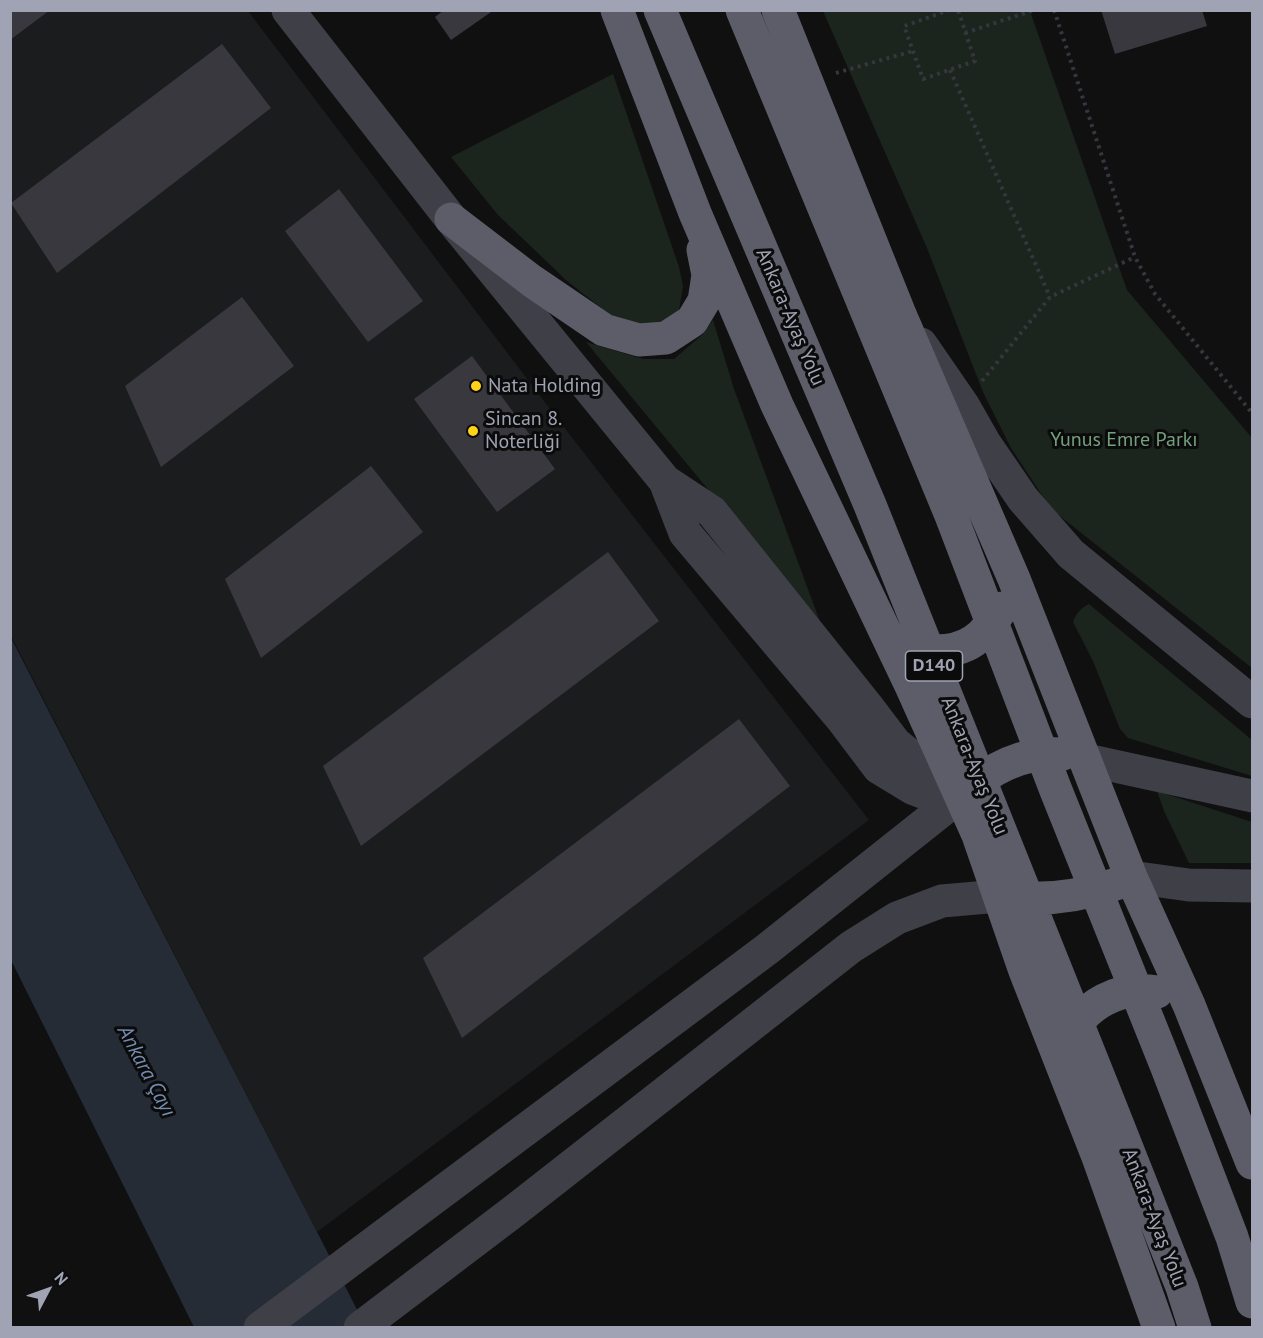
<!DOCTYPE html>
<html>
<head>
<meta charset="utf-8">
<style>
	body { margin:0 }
	#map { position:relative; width:1263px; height:1338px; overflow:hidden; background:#101011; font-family:"PT Sans",sans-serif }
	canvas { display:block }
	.frame { position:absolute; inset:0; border:12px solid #9fa3b3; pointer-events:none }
	.north { position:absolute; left:18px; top:1260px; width:60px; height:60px; -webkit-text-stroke:4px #0b0b0c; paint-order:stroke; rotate:49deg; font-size:16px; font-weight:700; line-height:24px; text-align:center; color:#9fa3b3 }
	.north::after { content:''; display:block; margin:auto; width:21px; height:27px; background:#9fa3b3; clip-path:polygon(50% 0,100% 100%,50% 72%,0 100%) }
</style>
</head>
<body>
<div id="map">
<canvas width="1263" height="1338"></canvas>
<div class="frame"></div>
<div class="north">N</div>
</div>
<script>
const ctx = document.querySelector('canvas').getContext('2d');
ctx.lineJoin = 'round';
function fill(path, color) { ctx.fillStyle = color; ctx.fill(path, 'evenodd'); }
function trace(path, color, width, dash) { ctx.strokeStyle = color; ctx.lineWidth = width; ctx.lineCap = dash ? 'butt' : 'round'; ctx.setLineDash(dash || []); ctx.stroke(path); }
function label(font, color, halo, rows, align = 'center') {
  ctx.font = font + ' "PT Sans",sans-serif'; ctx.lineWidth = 6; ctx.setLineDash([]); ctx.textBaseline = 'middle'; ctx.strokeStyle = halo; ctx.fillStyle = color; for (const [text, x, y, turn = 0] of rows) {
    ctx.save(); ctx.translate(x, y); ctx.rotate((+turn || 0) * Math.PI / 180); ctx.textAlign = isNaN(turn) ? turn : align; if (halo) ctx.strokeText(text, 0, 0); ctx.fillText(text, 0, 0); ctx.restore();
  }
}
const built = new Path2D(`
	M 11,11 L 248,11 L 553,413 L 869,820 L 317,1232 L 11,636 Z`);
const green = new Path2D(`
	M 823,11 L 1030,11 L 1127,290 L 1252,438 L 1252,668 L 1051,509 L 1011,448 L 983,392 L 927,248 Z
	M 613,74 L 679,267 L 683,286 L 679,310 L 664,323 L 640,324 L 610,315 L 566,280 L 498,215 L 451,157 Z
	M 713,320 L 734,389 L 822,627 L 586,342 L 643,359 L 674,359 L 702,335 Z
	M 1089,604 L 1252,740 L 1252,776 L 1128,738 L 1120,729 L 1093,661 L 1073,622 C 1076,613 1081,608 1089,604 Z
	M 1157,791 L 1252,822 L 1252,863 L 1189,863 L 1164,811 Z`);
const water = new Path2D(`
	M 10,636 L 366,1327 L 194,1327 L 11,960 Z`);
const building = new Path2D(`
	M 10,10 L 50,10 L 10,40 Z
	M 444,10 L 494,10 L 451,40 L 435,17 Z
	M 1101,10 L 1202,10 L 1207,26 L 1115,54 Z
	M 222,44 L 271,108 L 57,273 L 11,203 Z
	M 339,189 L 423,301 L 368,342 L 285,231 Z
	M 242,297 L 294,366 L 161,467 L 125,386 Z
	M 472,356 L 555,469 L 497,512 L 414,399 Z
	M 371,466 L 423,532 L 261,658 L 225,579 Z
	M 608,552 L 659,621 L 361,846 L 323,766 Z
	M 739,719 L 790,786 L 462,1038 L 423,958 Z`);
const path = new Path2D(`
	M 950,10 L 904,26 L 923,79 L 975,61 L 958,10
	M 1054,10 L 1135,257 L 1155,294 L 1252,413
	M 965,33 L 1034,10
	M 950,70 L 1050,297
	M 836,73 L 913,51
	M 982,381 L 1050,297 L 1135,257`);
const secondary = new Path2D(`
	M 288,10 L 451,219 L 665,481 L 712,512 L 867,706 L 895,743 L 960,796
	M 921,344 L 963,405 L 984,442 L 1023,499 L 1071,554 L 1252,702
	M 665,481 L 685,533 L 842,719 L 879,768 L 912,788 L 933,796 L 957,796
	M 1087,760 L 1252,796
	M 1131,877 L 1189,885 L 1252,886
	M 260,1328 L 766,950 L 960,796
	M 360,1328 L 514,1211 L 851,947 L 897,918 L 942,901 L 999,896`);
const highway = new Path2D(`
	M 617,10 L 695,213 L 777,405 L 912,688 L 978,835 L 1025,971 L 1098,1157 L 1159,1328
	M 660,10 L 870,505 L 1102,1085 L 1182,1287 L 1195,1328
	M 742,10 L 952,518 L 1055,788 L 1166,1065 L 1232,1237 L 1252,1302
	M 778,10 L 899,312 L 1014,579 L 1131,877 L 1189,1005 L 1252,1163
	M 451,219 L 532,281 L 604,330 L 639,340 L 666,338 L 692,321 L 704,301 L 708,275 L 703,250
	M 910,647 C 917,651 925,651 933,651 C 968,652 984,637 1002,608
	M 964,793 C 992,767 1025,751 1063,754
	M 1008,897 C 1045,901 1081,896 1116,884
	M 1068,1040 C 1083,1004 1120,985 1157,992`);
const markers = [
	[476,386,6,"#ffd21a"],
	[473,431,6,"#ffd21a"]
];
const shields = [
	[934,666,57]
];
const shieldNames = [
	["D140",934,666]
];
const streetNames = [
	["Ankara-Ayaş Yolu",790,317,67],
	["Ankara-Ayaş Yolu",974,766,68],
	["Ankara-Ayaş Yolu",1154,1218,69]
];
const poiNames = [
	["Nata Holding",488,386],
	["Sincan 8.",485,419],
	["Noterliği",485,442]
];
const parkNames = [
	["Yunus Emre Parkı",1124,440]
];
const waterNames = [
	["Ankara Çayı",146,1071,62]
];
fill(built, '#1b1c1e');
fill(green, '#1c241e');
fill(water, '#252c35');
fill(building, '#39383e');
trace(path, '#36373e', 4, [3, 4.5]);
trace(secondary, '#3e3f47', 33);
trace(highway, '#5c5d68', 33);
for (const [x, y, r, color] of markers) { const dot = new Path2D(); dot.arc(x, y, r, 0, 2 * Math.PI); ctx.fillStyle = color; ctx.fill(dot); trace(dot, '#0b0b0c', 2); }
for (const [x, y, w] of shields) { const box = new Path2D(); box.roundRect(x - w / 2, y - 15, w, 30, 4.5); ctx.fillStyle = '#0b0b0c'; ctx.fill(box); trace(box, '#9fa3b3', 1.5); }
label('bold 18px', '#9fa3b3', null, shieldNames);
label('20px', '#9fa3b3', '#0b0b0c', streetNames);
label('20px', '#9fa3b3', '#0b0b0c', poiNames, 'left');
label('20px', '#74a07d', '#0b0b0c', parkNames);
label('italic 21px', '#738cb2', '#0b0b0c', waterNames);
</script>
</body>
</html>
